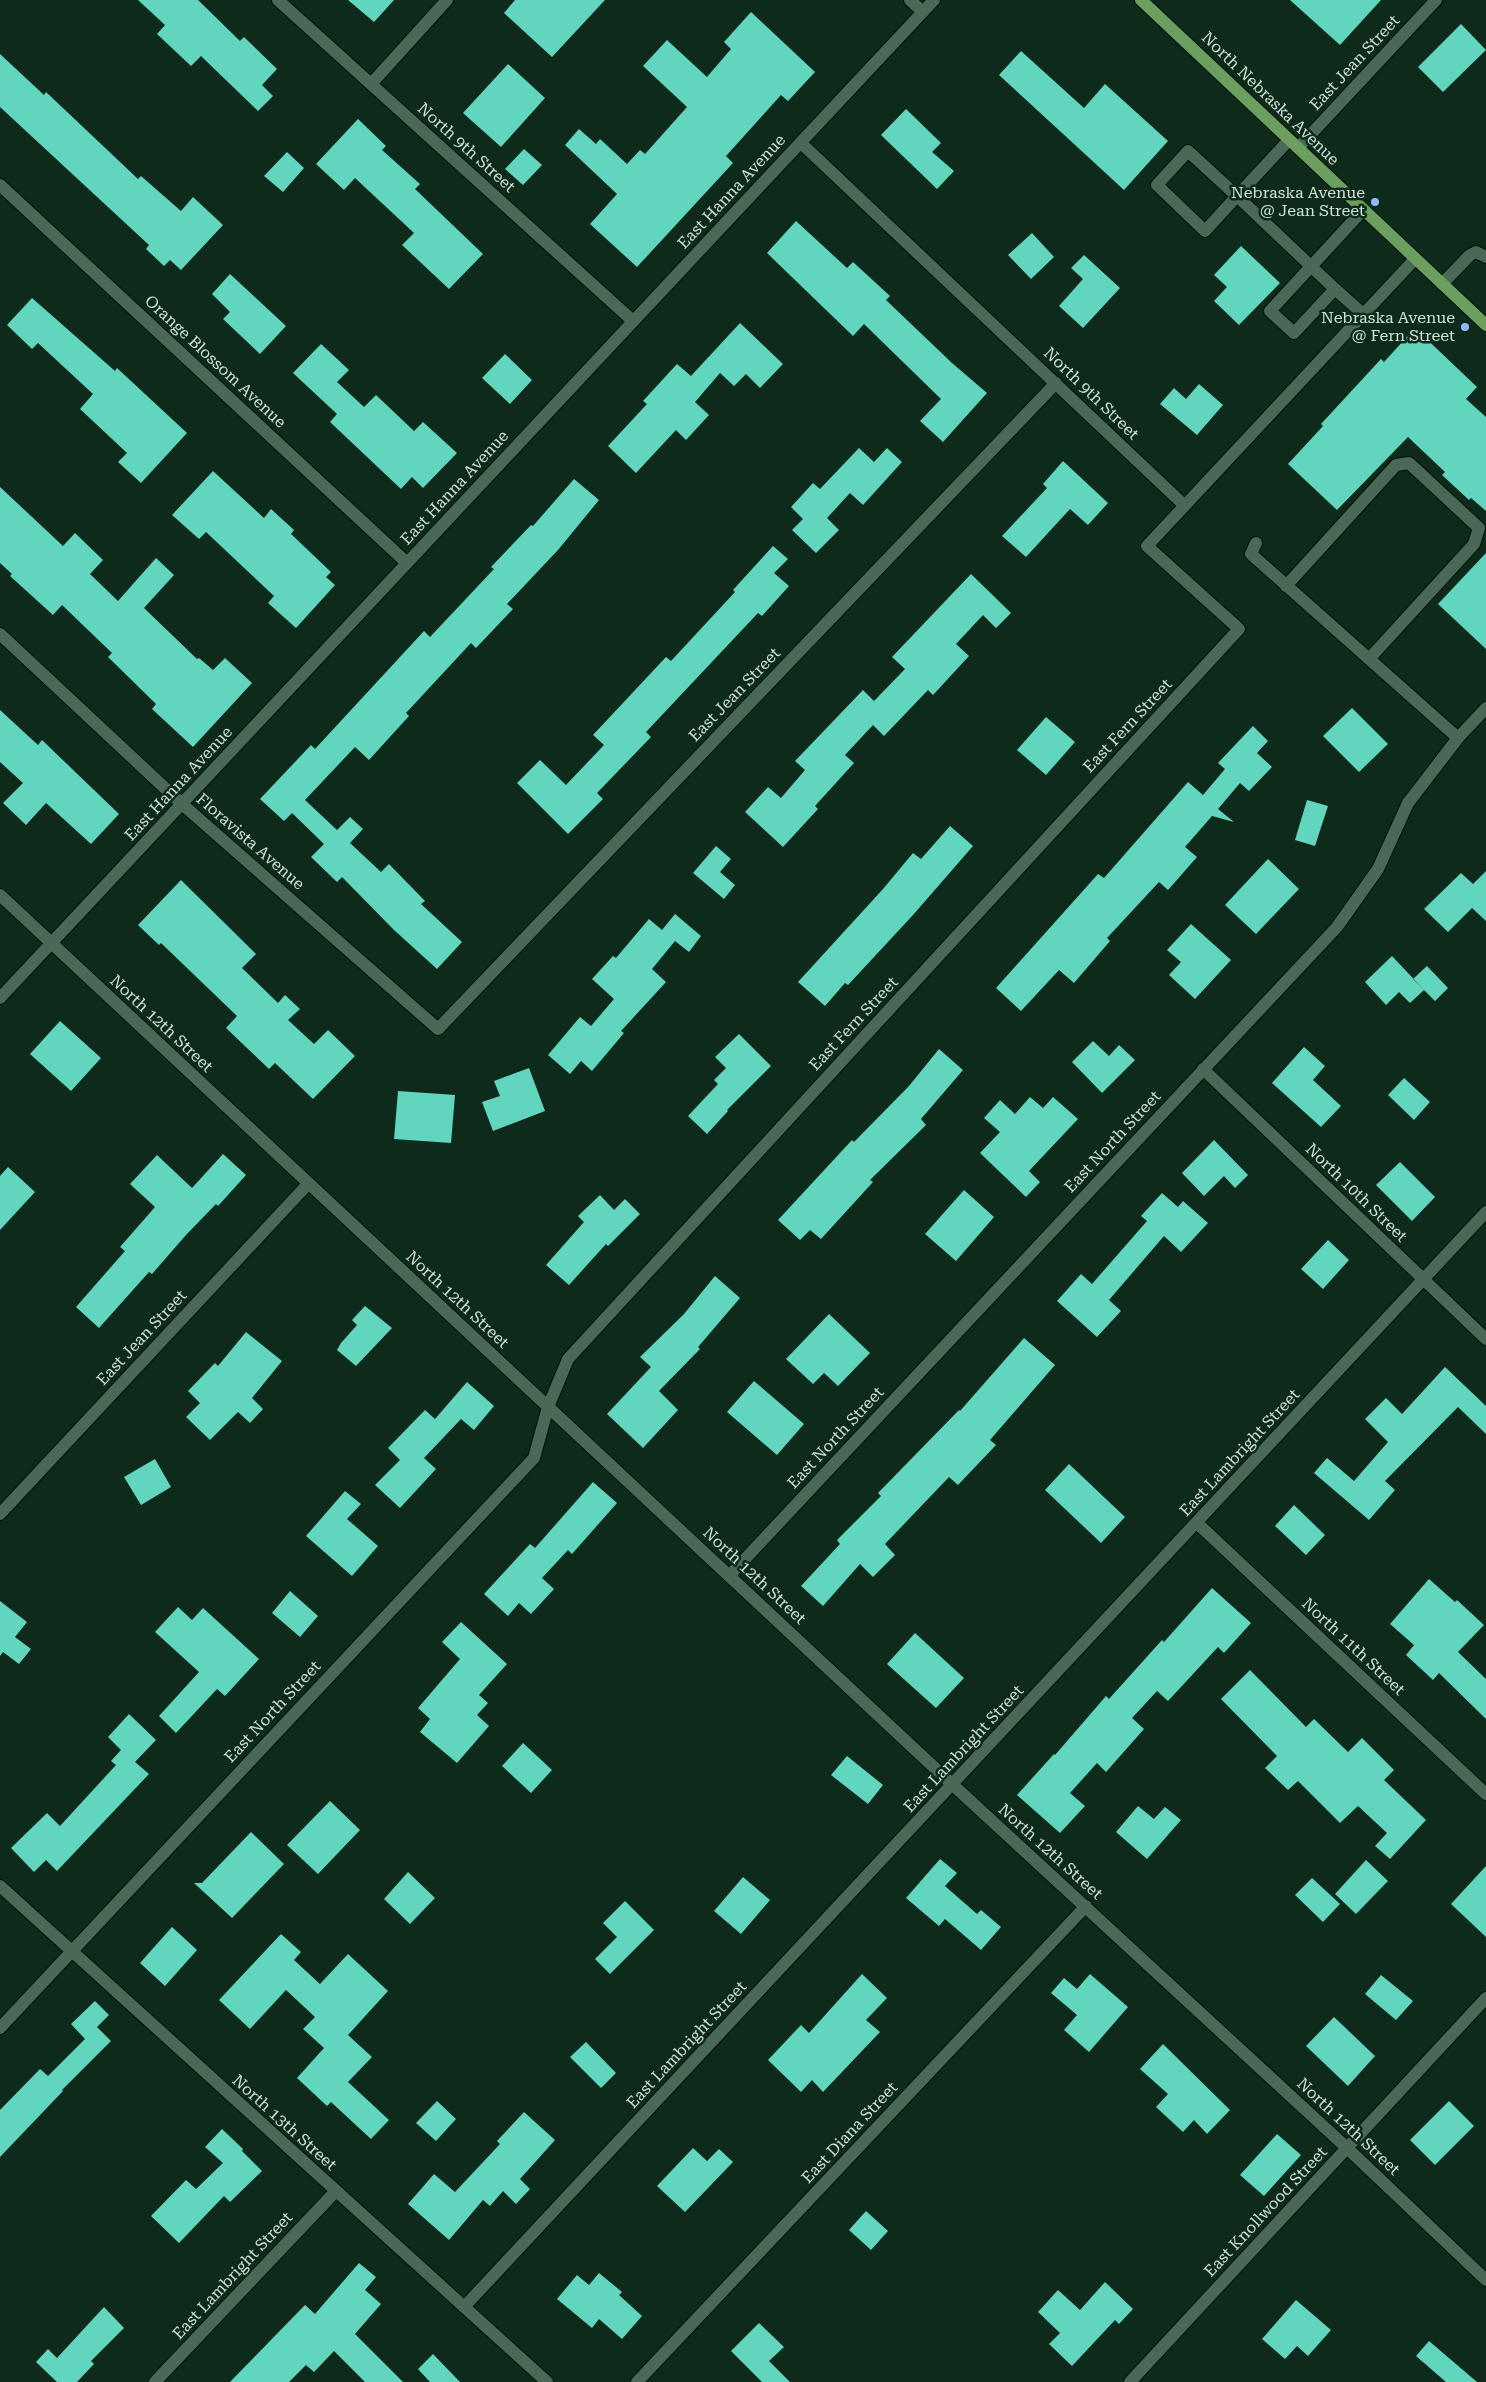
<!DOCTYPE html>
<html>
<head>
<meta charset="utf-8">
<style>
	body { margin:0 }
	canvas { display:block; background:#0d2a1a }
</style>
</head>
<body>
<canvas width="1486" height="2382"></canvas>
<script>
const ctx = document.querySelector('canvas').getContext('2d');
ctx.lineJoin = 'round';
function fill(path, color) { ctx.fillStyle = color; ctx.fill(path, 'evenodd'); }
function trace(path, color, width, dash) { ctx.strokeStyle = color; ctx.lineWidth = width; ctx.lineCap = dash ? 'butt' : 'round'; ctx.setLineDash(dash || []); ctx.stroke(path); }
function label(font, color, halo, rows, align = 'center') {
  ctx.font = font + ' "Roboto Serif",serif'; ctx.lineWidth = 5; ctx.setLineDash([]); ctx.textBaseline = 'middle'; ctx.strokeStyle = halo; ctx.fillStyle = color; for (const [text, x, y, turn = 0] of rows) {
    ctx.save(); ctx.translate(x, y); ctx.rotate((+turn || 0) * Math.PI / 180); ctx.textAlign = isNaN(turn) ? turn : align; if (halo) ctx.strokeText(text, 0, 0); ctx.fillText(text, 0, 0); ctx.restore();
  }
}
const building = new Path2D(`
	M 138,0 L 198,0 L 240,41 L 244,37 L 277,69 L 262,85 L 273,96 L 258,111 L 201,56 L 191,66 L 157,34 L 165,25 Z
	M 348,0 L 394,0 L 374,22 Z
	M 515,0 L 605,0 L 552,57 L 504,13 Z
	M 1290,0 L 1381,0 L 1340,45 Z
	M 751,12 L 815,72 L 788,101 L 781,95 L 726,156 L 733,163 L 637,267 L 590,224 L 617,194 L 565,145 L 579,129 L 596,144 L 600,139 L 627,164 L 640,150 L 645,154 L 687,107 L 643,66 L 667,40 L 707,77 L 731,49 L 724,42 Z
	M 1461,24 L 1486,50 L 1443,92 L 1418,67 Z
	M 1021,51 L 1084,108 L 1105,84 L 1168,141 L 1124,190 L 999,75 Z
	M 0,54 L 44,95 L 46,92 L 138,179 L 141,176 L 181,211 L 193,197 L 223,225 L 181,270 L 170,260 L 164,266 L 146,249 L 149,245 L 0,107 Z
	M 508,64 L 545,98 L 501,147 L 463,113 Z
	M 906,109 L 941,143 L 932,152 L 954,171 L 937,189 L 881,135 Z
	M 358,119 L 386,146 L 382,150 L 420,184 L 415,189 L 483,254 L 449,289 L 402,245 L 414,233 L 355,178 L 344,190 L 316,164 Z
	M 524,149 L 542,165 L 523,185 L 505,169 Z
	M 287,152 L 304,168 L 283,192 L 264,176 Z
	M 796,221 L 847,268 L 853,262 L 890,296 L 886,300 L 952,363 L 987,393 L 943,442 L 920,421 L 941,399 L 864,324 L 853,336 L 767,253 Z
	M 1032,233 L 1054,257 L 1031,279 L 1008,255 Z
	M 1241,246 L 1280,283 L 1239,325 L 1214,301 L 1227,287 L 1214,275 Z
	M 1084,255 L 1120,288 L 1083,328 L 1059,306 L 1083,279 L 1071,268 Z
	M 230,274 L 286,326 L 260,354 L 223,319 L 230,312 L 212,294 Z
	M 32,298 L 115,371 L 117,368 L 187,433 L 141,483 L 118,462 L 127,453 L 80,409 L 93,394 L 38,343 L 32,349 L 7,325 Z
	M 740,323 L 783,364 L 760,388 L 746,374 L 734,386 L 720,373 L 695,402 L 709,415 L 686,440 L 676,430 L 636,473 L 608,446 L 647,404 L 643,401 L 677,364 L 691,376 Z
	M 1415,328 L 1477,387 L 1466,399 L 1486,417 L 1486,511 L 1471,498 L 1469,500 L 1442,475 L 1445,472 L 1408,437 L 1337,510 L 1288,464 L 1323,426 L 1321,424 L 1381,359 L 1384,362 Z
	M 321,344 L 349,370 L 337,382 L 364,407 L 376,395 L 414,431 L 423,422 L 457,453 L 423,488 L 412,477 L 401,489 L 330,422 L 337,414 L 293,373 Z
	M 505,354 L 532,380 L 510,404 L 482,378 Z
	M 1199,384 L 1223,405 L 1197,435 L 1160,404 L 1174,388 L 1186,399 Z
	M 859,448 L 874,462 L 887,448 L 902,462 L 863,505 L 850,493 L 827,518 L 839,530 L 816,553 L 792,530 L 803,519 L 791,507 L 813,483 L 820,489 Z
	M 1063,461 L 1108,503 L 1088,525 L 1070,509 L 1026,557 L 1002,536 L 1047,488 L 1043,484 Z
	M 213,471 L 264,518 L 271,509 L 294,530 L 291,534 L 331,572 L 326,577 L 335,585 L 296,628 L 268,603 L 274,596 L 206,532 L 199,539 L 172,515 Z
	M 574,479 L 599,500 L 558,550 L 507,604 L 513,609 L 476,648 L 471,643 L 406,713 L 409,716 L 369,760 L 355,747 L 305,800 L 337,830 L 350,817 L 363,829 L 350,843 L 381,872 L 389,864 L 425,901 L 421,904 L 462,942 L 437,969 L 394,930 L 342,877 L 337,882 L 311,857 L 324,844 L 292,813 L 284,821 L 260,799 L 311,745 L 315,749 L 424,631 L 430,637 L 494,569 L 491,567 L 531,525 L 533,526 Z
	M 0,487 L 63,546 L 75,533 L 103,560 L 90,574 L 118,601 L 156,558 L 174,575 L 144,608 L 197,659 L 199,658 L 213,670 L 225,658 L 252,683 L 193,747 L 152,709 L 156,704 L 108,657 L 112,653 L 62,605 L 53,615 L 10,576 L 12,574 L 0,563 Z
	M 773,546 L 788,559 L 774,573 L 789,586 L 762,616 L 758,613 L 646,732 L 651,737 L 597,793 L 603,799 L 568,834 L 517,783 L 540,760 L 566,785 L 604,745 L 593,735 L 666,657 L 671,661 L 735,592 L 733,590 Z
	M 1486,553 L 1486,649 L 1438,604 Z
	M 971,574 L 1011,613 L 996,628 L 983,615 L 956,644 L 969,656 L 933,695 L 928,690 L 884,736 L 873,725 L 845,755 L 854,763 L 815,806 L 818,809 L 783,847 L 745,812 L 768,787 L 781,798 L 805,770 L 795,761 L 863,690 L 874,701 L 905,669 L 892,657 Z
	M 1352,708 L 1388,744 L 1359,772 L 1323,736 Z
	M 0,710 L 38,745 L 42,740 L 119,814 L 91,844 L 46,803 L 26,825 L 3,803 L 23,783 L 0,762 Z
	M 1046,717 L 1075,742 L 1046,775 L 1017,750 Z
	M 1253,726 L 1268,741 L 1257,753 L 1272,767 L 1249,791 L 1240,783 L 1218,809 L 1234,822 L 1212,816 L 1185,847 L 1197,857 L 1168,890 L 1159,882 L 1107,938 L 1110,941 L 1074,983 L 1059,970 L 1021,1011 L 996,988 L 1098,874 L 1104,878 L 1188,782 L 1203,795 L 1225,769 L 1218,763 Z
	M 1307,800 L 1328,806 L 1315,846 L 1295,840 Z
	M 950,826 L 973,846 L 913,915 L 848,985 L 845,983 L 825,1006 L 798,982 L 883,889 L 913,853 L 921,859 Z
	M 716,846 L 731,859 L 720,872 L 735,885 L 724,899 L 693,873 Z
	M 1268,859 L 1299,889 L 1256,934 L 1225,905 Z
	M 1486,871 L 1486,921 L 1472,908 L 1448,932 L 1424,909 L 1461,873 L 1473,884 Z
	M 181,880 L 256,954 L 242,968 L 278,1003 L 285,995 L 300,1009 L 288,1020 L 314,1044 L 328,1030 L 355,1056 L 313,1099 L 275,1063 L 269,1069 L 226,1028 L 237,1016 L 161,943 L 159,945 L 138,925 Z
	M 675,914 L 701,936 L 689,952 L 675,941 L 652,969 L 666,982 L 621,1031 L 624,1033 L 592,1071 L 581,1061 L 570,1074 L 548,1055 L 580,1017 L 591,1026 L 614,999 L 592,979 L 613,956 L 616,958 L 649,919 L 662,930 Z
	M 1191,924 L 1231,960 L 1195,999 L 1169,975 L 1181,962 L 1167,950 Z
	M 1392,956 L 1424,990 L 1410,1003 L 1399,992 L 1386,1005 L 1365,982 Z
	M 1427,966 L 1448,988 L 1435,1001 L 1413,979 Z
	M 60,1021 L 101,1058 L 71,1091 L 30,1054 Z
	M 739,1034 L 771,1066 L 727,1110 L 728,1111 L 707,1134 L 688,1116 L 718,1084 L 714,1080 L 726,1068 L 715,1057 Z
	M 1093,1041 L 1109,1056 L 1119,1045 L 1135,1060 L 1102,1093 L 1072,1062 Z
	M 1304,1047 L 1325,1066 L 1313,1080 L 1341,1106 L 1321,1127 L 1272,1083 Z
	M 939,1049 L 963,1070 L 921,1119 L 926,1125 L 870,1180 L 873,1182 L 821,1239 L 810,1230 L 800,1240 L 778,1220 L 852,1140 L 854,1142 L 909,1086 Z
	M 529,1068 L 545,1111 L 493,1131 L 482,1102 L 500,1096 L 494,1081 Z
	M 1404,1078 L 1430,1102 L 1414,1120 L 1388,1095 Z
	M 398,1091 L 455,1095 L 451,1143 L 394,1139 Z
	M 1030,1097 L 1043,1108 L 1053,1097 L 1078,1119 L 1029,1171 L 1040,1182 L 1026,1197 L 980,1153 L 1000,1132 L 984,1118 L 1000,1100 L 1015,1114 Z
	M 1214,1140 L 1248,1175 L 1235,1188 L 1224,1176 L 1204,1196 L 1182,1173 Z
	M 223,1154 L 246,1175 L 218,1206 L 216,1204 L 186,1235 L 152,1274 L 149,1272 L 99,1328 L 76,1307 L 125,1251 L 120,1247 L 155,1207 L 130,1184 L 157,1155 L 192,1188 Z
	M 1400,1162 L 1435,1197 L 1412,1221 L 1376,1185 Z
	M 8,1167 L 35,1192 L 0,1230 L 0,1176 Z
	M 964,1190 L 994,1217 L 956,1261 L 925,1234 Z
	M 1162,1193 L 1178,1207 L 1183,1201 L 1208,1223 L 1181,1252 L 1164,1236 L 1109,1300 L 1121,1311 L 1097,1337 L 1057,1301 L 1081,1274 L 1092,1284 L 1147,1221 L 1141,1216 Z
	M 600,1195 L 614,1210 L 625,1199 L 640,1214 L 608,1246 L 606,1244 L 569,1285 L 546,1265 L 584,1222 L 578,1216 Z
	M 1328,1240 L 1349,1260 L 1323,1289 L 1301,1269 Z
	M 715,1276 L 740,1298 L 698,1347 L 700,1349 L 659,1391 L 678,1410 L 643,1448 L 607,1414 L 651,1367 L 640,1357 L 684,1314 Z
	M 365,1306 L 392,1328 L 356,1366 L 337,1350 L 341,1343 L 357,1325 L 352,1320 Z
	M 829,1314 L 870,1353 L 838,1386 L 824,1373 L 813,1384 L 786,1359 Z
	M 246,1332 L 282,1361 L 252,1398 L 263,1409 L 250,1423 L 238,1412 L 210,1440 L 186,1417 L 200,1403 L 188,1391 L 215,1363 L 218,1366 Z
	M 1024,1338 L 1055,1365 L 990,1440 L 996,1445 L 958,1485 L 949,1477 L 885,1544 L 895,1555 L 873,1577 L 860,1564 L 823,1606 L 801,1586 L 840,1544 L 837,1540 L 881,1496 L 878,1493 L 959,1410 L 960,1411 Z
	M 1445,1367 L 1486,1406 L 1486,1434 L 1458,1407 L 1385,1481 L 1395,1490 L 1369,1520 L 1314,1473 L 1327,1458 L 1354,1481 L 1388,1442 L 1365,1419 L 1386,1398 L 1402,1414 Z
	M 754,1381 L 804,1424 L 777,1455 L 727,1412 Z
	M 467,1382 L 494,1406 L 474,1430 L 461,1419 L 424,1458 L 436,1469 L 400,1508 L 375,1485 L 400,1460 L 388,1448 L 425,1410 L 435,1419 Z
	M 155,1459 L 171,1487 L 141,1505 L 124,1477 Z
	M 1069,1464 L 1125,1517 L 1101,1543 L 1045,1490 Z
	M 593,1482 L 617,1503 L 572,1554 L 568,1550 L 542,1578 L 554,1589 L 531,1614 L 519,1603 L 508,1616 L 484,1594 L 530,1544 L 535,1548 Z
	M 345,1491 L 361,1504 L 347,1519 L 378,1546 L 352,1576 L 306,1536 Z
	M 1294,1505 L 1325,1535 L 1306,1555 L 1275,1526 Z
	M 1429,1579 L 1455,1602 L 1457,1600 L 1484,1625 L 1458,1652 L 1486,1679 L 1486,1719 L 1439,1673 L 1433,1680 L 1406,1655 L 1414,1645 L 1390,1624 Z
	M 1212,1588 L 1251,1623 L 1224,1653 L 1218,1647 L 1168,1701 L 1157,1691 L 1132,1718 L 1144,1729 L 1106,1772 L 1097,1763 L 1070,1793 L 1085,1806 L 1060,1833 L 1017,1795 L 1054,1754 L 1055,1755 L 1106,1696 L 1109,1699 L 1162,1640 L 1164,1642 Z
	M 290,1591 L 318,1616 L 300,1637 L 272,1613 Z
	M 0,1601 L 27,1622 L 15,1637 L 31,1649 L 19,1664 L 3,1652 L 0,1656 Z
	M 178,1607 L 192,1620 L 203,1608 L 259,1659 L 225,1696 L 217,1689 L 176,1733 L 159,1716 L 199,1672 L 155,1632 Z
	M 461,1622 L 507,1664 L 479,1695 L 488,1703 L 477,1715 L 489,1726 L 457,1763 L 420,1732 L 430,1719 L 418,1708 L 460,1659 L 442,1642 Z
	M 915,1633 L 964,1678 L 936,1708 L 887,1664 Z
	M 1250,1670 L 1306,1727 L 1314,1719 L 1348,1752 L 1362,1738 L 1394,1770 L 1384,1780 L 1426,1820 L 1390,1859 L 1375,1846 L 1387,1833 L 1358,1806 L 1340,1823 L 1298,1781 L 1288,1790 L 1265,1768 L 1277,1756 L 1221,1699 Z
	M 129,1714 L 156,1740 L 135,1762 L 149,1774 L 57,1871 L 46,1860 L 34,1872 L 11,1848 L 47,1813 L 60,1826 L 116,1765 L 111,1761 L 121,1750 L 108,1737 Z
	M 523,1743 L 552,1770 L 531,1793 L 502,1766 Z
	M 847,1756 L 883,1785 L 868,1804 L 831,1775 Z
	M 330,1801 L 360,1830 L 318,1874 L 287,1845 Z
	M 1138,1806 L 1154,1819 L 1165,1807 L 1181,1820 L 1147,1859 L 1116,1832 Z
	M 251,1832 L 284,1864 L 232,1918 L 194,1883 L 202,1883 Z
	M 940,1859 L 957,1873 L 945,1886 L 977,1914 L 981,1910 L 1001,1927 L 981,1950 L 945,1919 L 939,1926 L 906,1898 Z
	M 1366,1860 L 1388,1881 L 1356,1914 L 1335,1894 Z
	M 1486,1866 L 1486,1937 L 1451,1904 Z
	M 408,1872 L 435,1898 L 410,1924 L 384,1899 Z
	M 743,1877 L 770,1900 L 741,1934 L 714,1911 Z
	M 1312,1878 L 1340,1904 L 1323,1922 L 1295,1895 Z
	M 625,1901 L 654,1930 L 610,1974 L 595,1959 L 617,1937 L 603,1923 Z
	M 172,1927 L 197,1950 L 165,1986 L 140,1963 Z
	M 281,1934 L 301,1952 L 294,1960 L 320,1984 L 348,1954 L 388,1991 L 348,2035 L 372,2057 L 348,2082 L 389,2120 L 371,2139 L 331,2102 L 327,2106 L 297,2078 L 324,2048 L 303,2029 L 315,2017 L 286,1990 L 250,2029 L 219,2000 Z
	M 862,1974 L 887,1998 L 866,2020 L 880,2032 L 823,2092 L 812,2080 L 801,2092 L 768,2060 L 801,2025 L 809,2033 Z
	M 1090,1974 L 1128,2007 L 1089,2052 L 1064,2030 L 1077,2015 L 1051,1993 L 1064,1978 L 1077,1989 Z
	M 1381,1975 L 1413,2001 L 1396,2020 L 1365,1994 Z
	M 95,2001 L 109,2015 L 97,2027 L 111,2041 L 62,2090 L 63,2091 L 0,2157 L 0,2110 L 40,2069 L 48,2076 L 85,2039 L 71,2024 Z
	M 1334,2017 L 1375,2056 L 1348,2086 L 1306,2046 Z
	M 586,2042 L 616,2073 L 601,2088 L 570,2057 Z
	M 1163,2044 L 1230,2110 L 1207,2134 L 1194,2120 L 1183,2132 L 1156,2107 L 1168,2094 L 1140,2069 Z
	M 437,2101 L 456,2119 L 436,2141 L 416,2123 Z
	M 1449,2101 L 1474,2126 L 1435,2165 L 1410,2140 Z
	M 524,2112 L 555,2140 L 520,2179 L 530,2189 L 516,2204 L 503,2191 L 490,2206 L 483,2200 L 449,2240 L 408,2204 L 434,2174 L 455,2192 L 500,2144 L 497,2141 Z
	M 222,2129 L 243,2149 L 242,2151 L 262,2171 L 230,2202 L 224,2196 L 179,2243 L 151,2216 L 186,2180 L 196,2189 L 223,2163 L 205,2147 Z
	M 1277,2134 L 1301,2155 L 1264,2196 L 1240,2175 Z
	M 693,2148 L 707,2161 L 719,2149 L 733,2162 L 685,2212 L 657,2186 Z
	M 866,2211 L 888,2231 L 871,2250 L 849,2230 Z
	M 359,2263 L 376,2277 L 365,2290 L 381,2304 L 355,2334 L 403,2382 L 365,2382 L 334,2351 L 314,2372 L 306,2365 L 289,2382 L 230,2382 L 305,2305 L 315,2314 Z
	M 599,2273 L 622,2292 L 619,2295 L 642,2316 L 622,2339 L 599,2319 L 592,2328 L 557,2299 L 577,2275 L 589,2285 Z
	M 1105,2282 L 1133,2309 L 1119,2324 L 1115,2320 L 1072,2366 L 1049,2344 L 1060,2333 L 1038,2312 L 1058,2290 L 1080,2310 Z
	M 1296,2300 L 1331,2330 L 1308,2356 L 1297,2346 L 1285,2359 L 1262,2339 Z
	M 104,2307 L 124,2328 L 91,2361 L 94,2364 L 77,2382 L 57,2382 L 36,2362 L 48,2349 L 57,2358 Z
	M 759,2323 L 784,2347 L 769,2361 L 790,2382 L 762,2382 L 731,2351 Z
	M 1429,2341 L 1477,2382 L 1446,2382 L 1416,2356 Z
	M 433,2354 L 460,2382 L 430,2382 L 418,2369 Z`);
const minor = new Path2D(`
	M 278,0 L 633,321
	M 910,0 L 923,12
	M 371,84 L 447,0
	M 1289,140 L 1237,196 L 1188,151 L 1157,185 L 1205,231 L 1237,196 L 1335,289 L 1294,333 L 1270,311 C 1301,277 1332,244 1363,210
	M 801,143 L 1184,505
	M 1298,148 L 1436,0
	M 0,185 L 407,563
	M 1442,284 L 1470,255 L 1476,252 L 1486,257
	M 1335,289 L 1363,314
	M 1256,543 L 1251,554 L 1458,738
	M 1286,586 L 1396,465 L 1409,463 L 1479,528 L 1474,544 L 1369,659
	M 0,634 L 182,804 L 438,1029 L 1056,383
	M 0,895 L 953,1785 L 1347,2148 L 1486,2280
	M 0,998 L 934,0
	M 1203,1069 L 1486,1339
	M 0,1514 L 308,1184
	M 1197,1523 L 1486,1794
	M 730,1575 L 1337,927 L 1378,869 L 1408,803 L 1458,738 L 1486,708
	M 0,1886 L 547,2382
	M 0,2028 L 534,1458 L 548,1407 L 568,1359 L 1239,629 L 1147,546 L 1415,259
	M 464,2307 L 1486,1212
	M 155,2382 L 335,2192
	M 637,2382 L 1086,1906
	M 1130,2382 L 1486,1998`);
const major = new Path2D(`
	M 1141,0 L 1486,325`);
const markers = [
	[1375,202,5,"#90b8fd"],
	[1465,327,5,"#90b8fd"]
];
const streetNames = [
	["East Jean Street",1355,63,-47],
	["North Nebraska Avenue",1270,99,44],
	["North 9th Street",466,148,42],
	["East Hanna Avenue",732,192,-47],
	["Orange Blossom Avenue",215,362,43],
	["North 9th Street",1091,394,44],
	["East Hanna Avenue",455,488,-47],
	["East Jean Street",735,695,-46],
	["East Fern Street",1128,726,-47],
	["East Hanna Avenue",179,784,-47],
	["Floravista Avenue",250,842,41],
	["North 12th Street",161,1024,43],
	["East Fern Street",854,1024,-47],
	["East North Street",1113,1142,-47],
	["North 10th Street",1356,1193,44],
	["North 12th Street",457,1300,43],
	["East Jean Street",142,1338,-47],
	["East North Street",836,1438,-47],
	["East Lambright Street",1240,1453,-47],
	["North 12th Street",754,1576,43],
	["North 11th Street",1353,1647,43],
	["East North Street",273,1712,-47],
	["East Lambright Street",964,1749,-47],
	["North 12th Street",1050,1852,42],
	["East Lambright Street",687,2045,-47],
	["North 13th Street",284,2123,42],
	["North 12th Street",1348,2127,43],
	["East Diana Street",850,2133,-47],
	["East Knollwood Street",1266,2212,-47],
	["East Lambright Street",233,2276,-47]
];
const poiNames = [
	["Nebraska Avenue",1365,193],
	["@ Jean Street",1365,211],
	["Nebraska Avenue",1455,318],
	["@ Fern Street",1455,336]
];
fill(building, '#62d5be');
trace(minor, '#001205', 14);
trace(major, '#001205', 14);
trace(minor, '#4a6856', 12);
trace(major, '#6c9e60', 12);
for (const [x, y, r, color] of markers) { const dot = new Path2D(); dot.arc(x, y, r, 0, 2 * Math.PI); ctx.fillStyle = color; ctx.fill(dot); trace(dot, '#0d2a1a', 2); }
label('16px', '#d0e0d5', '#0d2a1a', streetNames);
label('16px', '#d0e0d5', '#0d2a1a', poiNames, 'right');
</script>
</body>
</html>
